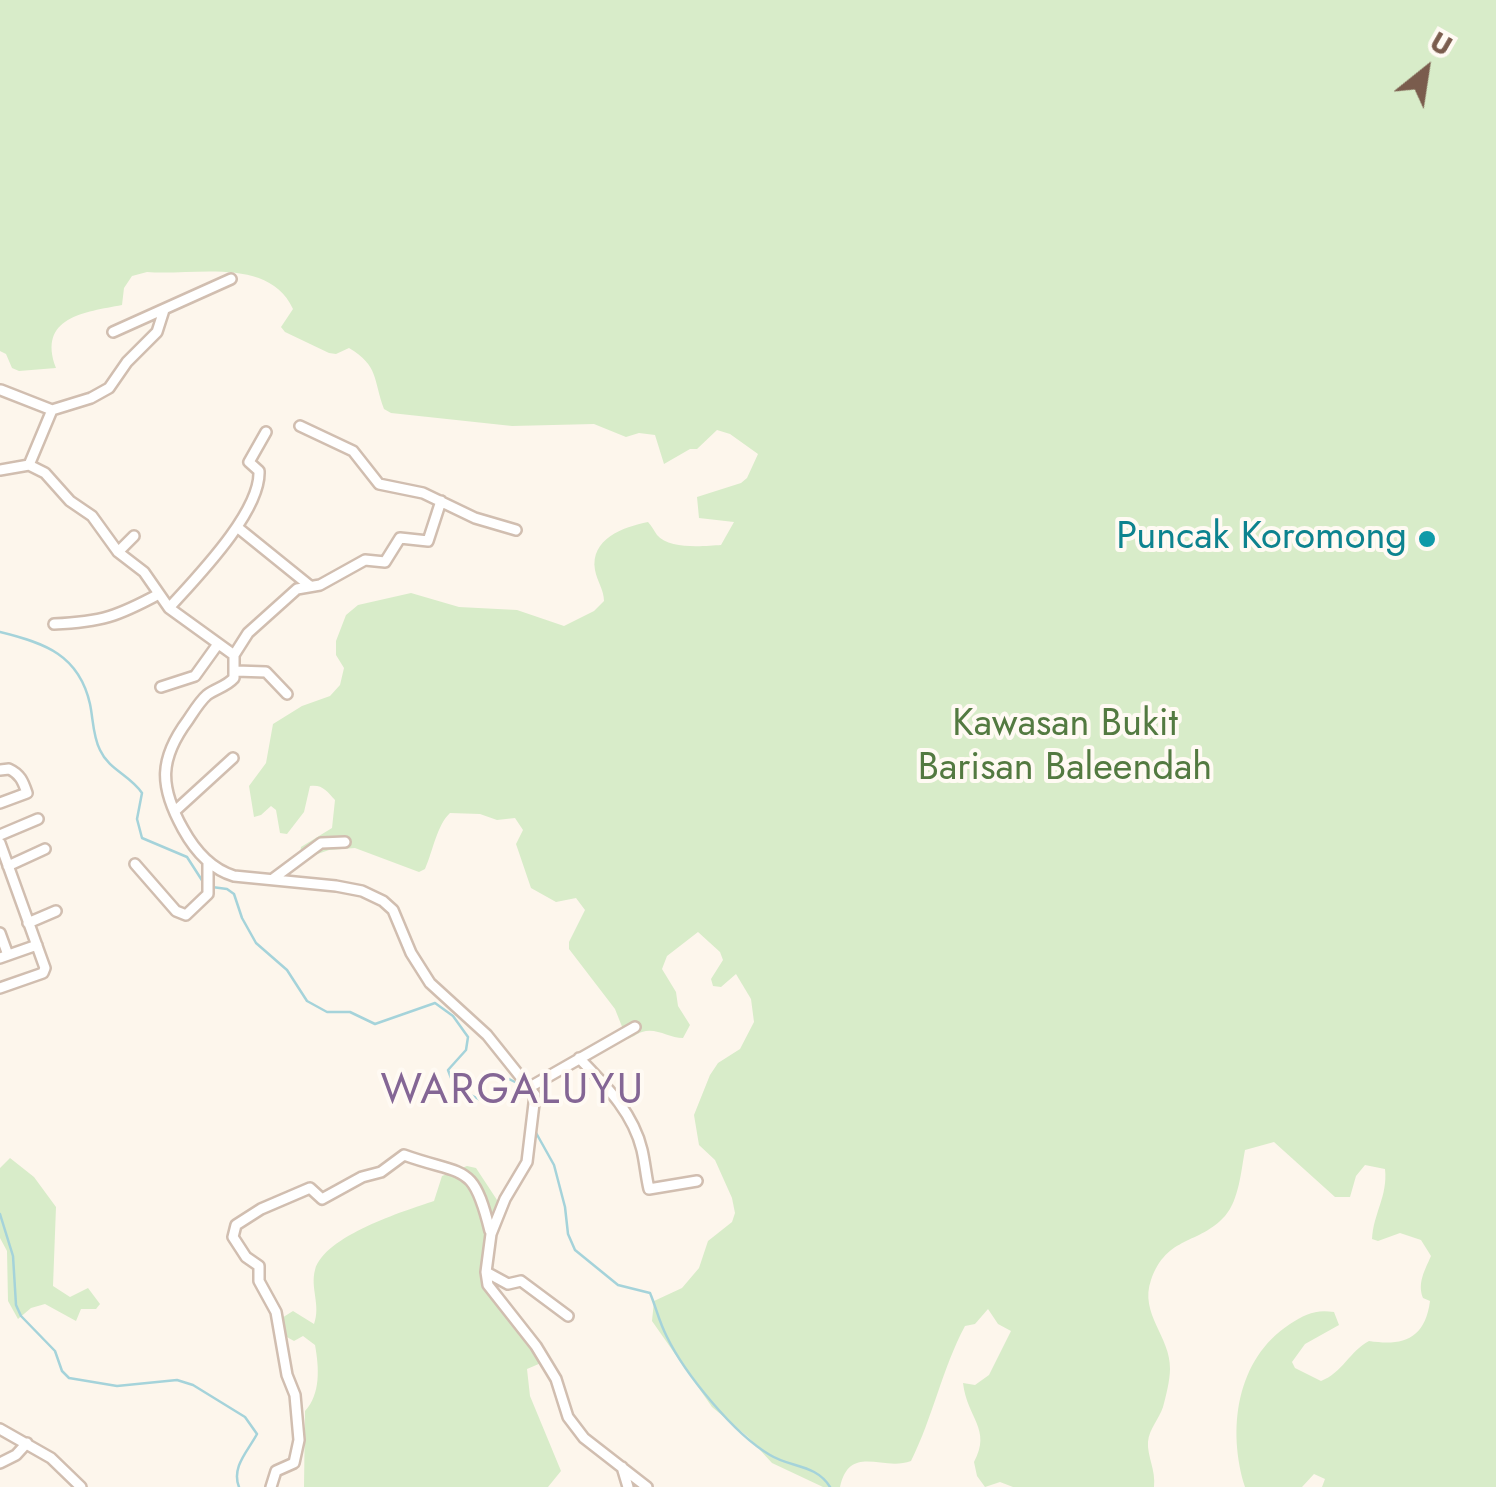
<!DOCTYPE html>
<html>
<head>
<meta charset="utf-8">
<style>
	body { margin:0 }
	#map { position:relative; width:1496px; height:1487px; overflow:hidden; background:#fdf6ec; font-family:Jost,sans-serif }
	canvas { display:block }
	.north { position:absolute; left:1376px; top:20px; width:100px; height:100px; -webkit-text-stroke:8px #fffaf3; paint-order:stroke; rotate:30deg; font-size:28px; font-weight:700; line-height:40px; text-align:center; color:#7a5c4d }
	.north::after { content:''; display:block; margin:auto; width:35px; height:45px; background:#7a5c4d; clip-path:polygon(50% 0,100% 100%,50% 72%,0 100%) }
</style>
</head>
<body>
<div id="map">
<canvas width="1496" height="1487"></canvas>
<div class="north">U</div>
</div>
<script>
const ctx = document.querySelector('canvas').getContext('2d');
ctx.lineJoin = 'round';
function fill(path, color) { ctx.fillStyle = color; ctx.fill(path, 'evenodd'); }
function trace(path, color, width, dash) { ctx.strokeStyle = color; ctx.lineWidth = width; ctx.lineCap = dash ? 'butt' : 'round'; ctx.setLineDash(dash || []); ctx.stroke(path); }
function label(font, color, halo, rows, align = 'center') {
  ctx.font = font + ' Jost,sans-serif'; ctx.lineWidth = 8; ctx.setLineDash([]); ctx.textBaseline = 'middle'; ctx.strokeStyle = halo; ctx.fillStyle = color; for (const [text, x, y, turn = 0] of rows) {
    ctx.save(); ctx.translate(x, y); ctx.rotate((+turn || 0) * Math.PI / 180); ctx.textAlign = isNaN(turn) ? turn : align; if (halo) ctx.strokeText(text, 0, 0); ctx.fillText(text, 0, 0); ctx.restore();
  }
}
const green = new Path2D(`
	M 0,0 L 1496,0 L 1496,1487 L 1322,1487 L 1325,1479 L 1314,1474 L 1302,1487 L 1245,1487 C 1227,1430 1236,1359 1290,1324 C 1305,1314 1316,1309 1334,1312 L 1339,1325 L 1305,1344 L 1292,1362 L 1295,1368 L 1321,1381 C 1342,1373 1350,1351 1369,1341 C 1402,1346 1425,1340 1430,1301 L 1423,1298 C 1417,1283 1425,1270 1431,1256 L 1421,1240 L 1400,1233 L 1378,1241 L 1372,1239 C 1373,1214 1388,1196 1385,1169 L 1365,1165 L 1356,1176 L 1350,1197 L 1335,1197 L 1274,1142 L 1245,1150 C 1241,1171 1239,1200 1225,1216 C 1199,1245 1167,1235 1151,1280 C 1139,1314 1171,1337 1170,1369 C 1170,1380 1166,1396 1163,1407 C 1159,1419 1149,1429 1148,1442 C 1147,1456 1156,1470 1154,1487 L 1013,1487 L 1000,1482 L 985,1487 L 977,1476 L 974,1462 C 992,1429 967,1418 963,1383 L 975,1385 L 989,1375 L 1011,1331 L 998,1324 L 988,1309 L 975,1324 L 965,1326 C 942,1369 933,1417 911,1461 C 883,1472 850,1443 840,1487 L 823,1487 L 772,1463 L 748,1437 L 712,1407 L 652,1321 L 654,1301 L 682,1288 L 699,1268 L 708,1241 L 732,1222 L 735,1213 L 732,1198 L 715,1160 L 699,1145 L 694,1115 L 710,1075 L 718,1063 L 740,1049 L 754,1022 L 751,999 L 736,974 L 721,987 L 713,986 L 711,979 L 723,960 L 720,952 L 698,932 L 667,956 L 662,969 L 676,992 L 678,1006 L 690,1025 L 683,1038 C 669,1038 656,1027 642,1032 C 636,1034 632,1038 627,1039 L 615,1009 L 569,949 L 569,942 L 585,910 L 576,898 L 556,902 L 531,888 L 516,844 L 523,830 L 515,818 L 497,820 L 480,814 L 450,813 C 437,825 433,851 425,869 L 419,872 L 355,848 L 329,850 L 306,858 L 300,854 L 301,847 L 332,828 L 335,800 C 327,791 322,784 310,786 L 304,812 L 287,834 L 280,833 L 276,810 L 271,806 L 261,815 L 254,817 L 249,786 L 266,763 L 273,724 L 302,706 L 330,696 L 340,685 L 344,668 L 336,655 L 336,641 L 346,615 L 358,605 L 411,593 L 459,607 L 517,610 L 564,626 L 594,611 L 604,601 C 604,590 597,581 595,570 C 590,539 623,527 648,522 C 652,526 654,531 657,535 C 669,550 705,546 721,545 L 734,522 L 699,518 L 697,497 L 741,483 L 747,478 L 758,454 L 730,434 L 717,430 L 697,449 L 690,449 L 664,464 L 655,435 L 639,433 L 626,437 L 594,424 L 512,426 L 391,413 L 384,409 C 373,379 379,366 349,348 L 336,354 L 329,353 L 285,332 L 281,327 L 293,309 C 269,256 193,276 147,272 L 132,276 L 124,288 L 122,305 C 85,312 37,317 56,368 L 19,371 L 12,368 L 6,354 L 0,351 Z
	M 10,1158 L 34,1177 L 56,1207 L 53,1286 L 70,1297 L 88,1288 L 100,1304 L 96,1309 L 81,1309 L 76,1321 L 45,1304 L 31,1308 L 18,1319 L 8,1301 L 7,1251 L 0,1238 L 0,1168 Z
	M 467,1166 L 476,1168 L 499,1203 L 482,1260 L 487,1294 L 541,1363 L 527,1369 L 530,1396 L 561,1471 L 548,1487 L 304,1487 L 305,1411 C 321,1394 319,1367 315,1345 L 303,1336 L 294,1341 L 278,1332 L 277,1321 L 293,1311 L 314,1324 C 321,1305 310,1288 315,1270 C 324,1236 404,1211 434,1201 L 442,1176 Z`);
const stream = new Path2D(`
	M 0,632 C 45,643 79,655 90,704 C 93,718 93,737 100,750 C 109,770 130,775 142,793 L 137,819 L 142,838 L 187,857 L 205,885
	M 212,887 L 227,889 L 234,894 L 242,918 L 256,943 L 287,970 L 307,1001 L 327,1012 L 350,1012 L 375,1024 L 435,1003 L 453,1016 L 468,1037 L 466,1050 L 448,1070 L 454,1086 L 484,1102 L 498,1098 L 501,1082 L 505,1077 L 523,1086
	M 535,1131 L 554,1165 L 565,1207 L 568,1234 L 575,1250 L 618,1285 L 650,1293 C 656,1307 659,1322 667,1337 C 685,1374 734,1434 770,1455 C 791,1468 816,1464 830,1487
	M 0,1214 L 13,1256 L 16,1305 L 21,1316 L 55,1351 L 62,1371 L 69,1378 L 117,1386 L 177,1380 L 193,1385 L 245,1417 L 257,1434 C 248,1451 231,1467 239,1487`);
const minor = new Path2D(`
	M 113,332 L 231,279
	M 1,390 L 52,410 L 29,465
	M 52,410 L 91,398 L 109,388 L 127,362 L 157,332 L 164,310
	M 300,426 L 353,451 L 379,484 L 423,493 L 475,518 L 516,530
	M 0,470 L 29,465 L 45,473 L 70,501 L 92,516 L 118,552 L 144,572 L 169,608 L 234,655 L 234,678 C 226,687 216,688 207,695 C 200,701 194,711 188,720 C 159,759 159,786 183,829 C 194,849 211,869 234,876 L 336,886 L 362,891 L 383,901 L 393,910 L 411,953 L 430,983 L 487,1035 L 535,1095 L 527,1162 L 505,1199 L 491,1234 L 486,1272 L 488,1285 L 536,1346 L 556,1379 L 568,1417 L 584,1438 L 647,1487
	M 237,527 L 310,586
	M 118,552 L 134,536
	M 169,608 C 196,578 261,512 259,471 L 249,462 L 266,432
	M 54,624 C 102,622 118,616 159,594
	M 234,655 L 248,633 L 297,589 L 320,585 L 365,560 L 385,562 L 400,538 L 428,541 L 441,501
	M 236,671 L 266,672 L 287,694
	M 161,687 L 195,676 L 218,644
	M 0,770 L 9,769 C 20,774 23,781 27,793 L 0,803
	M 175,811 L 233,758
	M 0,835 L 38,819
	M 0,843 L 45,968 L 43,973 L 0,988
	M 135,864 L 176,911 L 186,915 L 208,894 L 208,861
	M 8,866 L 45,849
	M 274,878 L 321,843 L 345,842
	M 28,923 L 56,911
	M 0,933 L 8,955
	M 0,958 L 37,945
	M 579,1058 C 605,1085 633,1112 642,1150 C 645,1163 646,1176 649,1189 L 697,1181
	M 530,1087 L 635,1027
	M 486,1272 L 508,1284 L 521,1281 L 568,1316
	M 0,1429 L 51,1458 L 81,1487
	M 0,1463 L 16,1455 L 27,1443
	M 622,1467 L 628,1487
	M 271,1487 L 276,1471 L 294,1463 L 299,1440 L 295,1395 L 287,1375 L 276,1312 L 259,1281 L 259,1266 L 246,1257 L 233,1237 L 236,1225 L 261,1209 L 310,1188 L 322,1199 L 362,1177 L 381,1172 L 404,1155 C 465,1177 473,1161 490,1231`);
const markers = [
	[1427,539,10,"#0f9aa8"]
];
const cultureNames = [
	["Puncak Koromong",1407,539]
];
const parkNames = [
	["Kawasan Bukit",1065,726],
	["Barisan Baleendah",1065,770]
];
const quarterNames = [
	["WARGALUYU",513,1093]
];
fill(green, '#d8ecc9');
trace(stream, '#a5d3da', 2.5);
trace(minor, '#d1beb0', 14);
trace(minor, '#fff', 9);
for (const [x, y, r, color] of markers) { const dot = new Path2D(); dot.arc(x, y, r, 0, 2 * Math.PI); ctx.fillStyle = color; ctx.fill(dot); trace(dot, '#fffaf3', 4); }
label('38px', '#0d838f', '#fffaf3', cultureNames, 'right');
label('38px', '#537a41', '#fffaf3', parkNames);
ctx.letterSpacing = '2.5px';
label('42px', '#846695', '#fffaf3', quarterNames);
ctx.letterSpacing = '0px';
</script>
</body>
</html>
